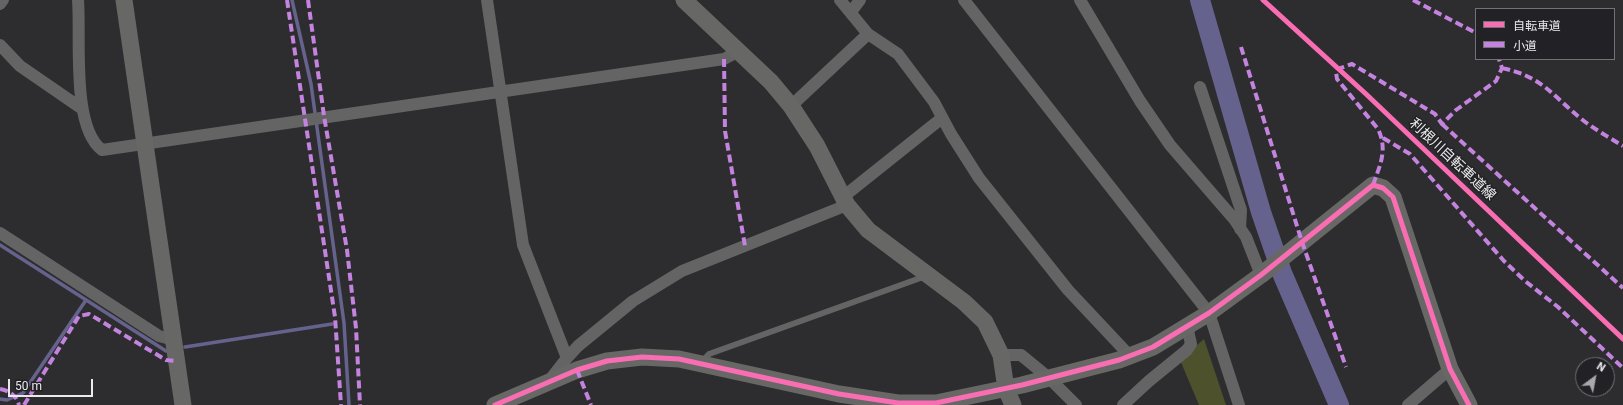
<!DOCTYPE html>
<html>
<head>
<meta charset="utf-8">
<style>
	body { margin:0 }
	#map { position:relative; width:1623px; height:405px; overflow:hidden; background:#2d2d2f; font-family:Roboto,"Noto Sans JP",sans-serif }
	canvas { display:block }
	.legend { position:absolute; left:1475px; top:8px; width:140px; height:52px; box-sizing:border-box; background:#222226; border:1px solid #727276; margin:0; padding:5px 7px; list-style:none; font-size:12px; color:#eaeaed }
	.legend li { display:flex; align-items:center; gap:8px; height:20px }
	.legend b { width:20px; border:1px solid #727276 }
	.north { position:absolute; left:1575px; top:357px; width:40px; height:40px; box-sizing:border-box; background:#222226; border:1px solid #727276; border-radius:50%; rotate:32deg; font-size:11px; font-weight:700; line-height:16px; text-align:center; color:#eaeaed }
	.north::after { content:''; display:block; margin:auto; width:14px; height:18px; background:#a8a8aa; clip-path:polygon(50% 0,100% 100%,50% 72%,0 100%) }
	.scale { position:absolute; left:8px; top:379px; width:85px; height:18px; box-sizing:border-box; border:2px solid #eaeaed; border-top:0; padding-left:5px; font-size:12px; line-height:14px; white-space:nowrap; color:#eaeaed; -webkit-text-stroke:3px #222226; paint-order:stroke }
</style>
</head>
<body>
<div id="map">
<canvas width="1623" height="405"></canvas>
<ul class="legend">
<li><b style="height:5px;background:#f96db3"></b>自転車道</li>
<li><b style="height:5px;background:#c483df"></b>小道</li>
</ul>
<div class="north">N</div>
<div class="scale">50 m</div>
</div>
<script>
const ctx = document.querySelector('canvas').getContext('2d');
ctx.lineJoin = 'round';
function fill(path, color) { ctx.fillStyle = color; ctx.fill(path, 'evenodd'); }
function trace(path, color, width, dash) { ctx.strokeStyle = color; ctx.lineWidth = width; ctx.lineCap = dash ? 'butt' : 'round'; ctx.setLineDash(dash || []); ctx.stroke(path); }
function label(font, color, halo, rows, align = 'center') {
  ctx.font = font + ' Roboto,"Noto Sans JP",sans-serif'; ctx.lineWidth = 3; ctx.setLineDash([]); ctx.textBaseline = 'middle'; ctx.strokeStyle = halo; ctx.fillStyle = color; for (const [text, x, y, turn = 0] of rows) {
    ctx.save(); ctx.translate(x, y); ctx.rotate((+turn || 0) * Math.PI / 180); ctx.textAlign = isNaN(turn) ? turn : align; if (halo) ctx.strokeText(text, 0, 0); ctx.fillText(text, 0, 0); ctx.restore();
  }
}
const green = new Path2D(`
	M 1204,339 L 1226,405 L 1199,405 L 1180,360 Z`);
const stream = new Path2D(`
	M 292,0 L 311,84 L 344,323 L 349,405
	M 0,245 L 166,351
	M 185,347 L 332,324
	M 0,399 L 7,400 L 23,393 L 86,300`);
const river = new Path2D(`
	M 1200,0 L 1261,212 L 1282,273 L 1339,405`);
const lane = new Path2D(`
	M 701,363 L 709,354 L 926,276`);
const street = new Path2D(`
	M 78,0 C 81,37 71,127 102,150 L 724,59 L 739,51
	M 487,0 L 523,245 L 567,358
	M 964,0 L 1209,313 L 1239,405
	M 1080,0 L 1140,101 L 1170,145 L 1234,219 L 1246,237 L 1261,275
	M 0,4 L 3,0
	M 851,12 L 860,0
	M 868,34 L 898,54 L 934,102 L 951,134 L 979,178 L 1068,290 L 1130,356
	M 0,45 L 20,66 L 81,108
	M 1200,87 L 1241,210 L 1240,229
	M 791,106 L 868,34 L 840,0
	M 843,197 L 942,118
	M 0,233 L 159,336 L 174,340
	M 1001,355 L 1021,355 L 1049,378 L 1076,405
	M 549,381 L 567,358 L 578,346 L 633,301 L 682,271 L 847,205
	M 1123,405 L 1149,381 L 1187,350 L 1191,344 L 1187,326
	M 1408,405 L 1450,369`);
const secondary = new Path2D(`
	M 124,0 L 183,405
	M 684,0 L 771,82 L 791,106 L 817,146 L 847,205 L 868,230 L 964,302 L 985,322 L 1001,355 L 1006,389 L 1013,405
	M 495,405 L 577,370 L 607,361 L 642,357 L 679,359 L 839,394 L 898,403 L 936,403 L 1022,385 L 1119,360 L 1153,347 L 1209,313 L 1261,275 L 1373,185 L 1383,188 L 1393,197 L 1450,369 L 1469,405`);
const quiet = new Path2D(`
	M 287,0 L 335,317 L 341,405
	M 308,0 L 324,116 L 347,250 L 356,328 L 360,405
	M 1413,0 L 1476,33
	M 1241,47 L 1302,242 L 1346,367
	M 724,59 L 725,131 L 745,246
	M 1502,68 C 1544,77 1553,97 1584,121 C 1596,130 1610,138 1623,146
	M 1442,124 L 1623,288
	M 1383,138 L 1410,154 L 1504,261 L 1525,281 L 1558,307 L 1623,368
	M 1373,185 C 1380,165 1388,150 1378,129 L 1337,79 L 1336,72 L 1338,69 L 1352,64 L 1435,114 L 1442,124 L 1456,110 L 1496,81 L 1502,68 L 1499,59
	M 577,370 L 591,405
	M 0,389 C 10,391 16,395 19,405
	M 24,405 L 79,316 L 89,314 L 166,360 L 177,361`);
const cycleway = new Path2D(`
	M 1263,0 L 1366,94 L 1623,339
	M 495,405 L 577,370 L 607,361 L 642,357 L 679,359 L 839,394 L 898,403 L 936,403 L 1022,385 L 1119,360 L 1153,347 L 1209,313 L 1261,275 L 1373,185 L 1383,188 L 1393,197 L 1450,369 L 1469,405`);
const streetNames = [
	["利根川自転車道線",1452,160,43]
];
fill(green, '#4d512c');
trace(stream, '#65638d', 3.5);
trace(river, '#65638d', 20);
trace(lane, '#646465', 6);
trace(street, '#646465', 12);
trace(secondary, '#676766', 17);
trace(quiet, '#c483df', 4, [8, 4]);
trace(cycleway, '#f96db3', 5);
label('14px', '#eaeaed', '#222226', streetNames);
</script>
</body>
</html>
